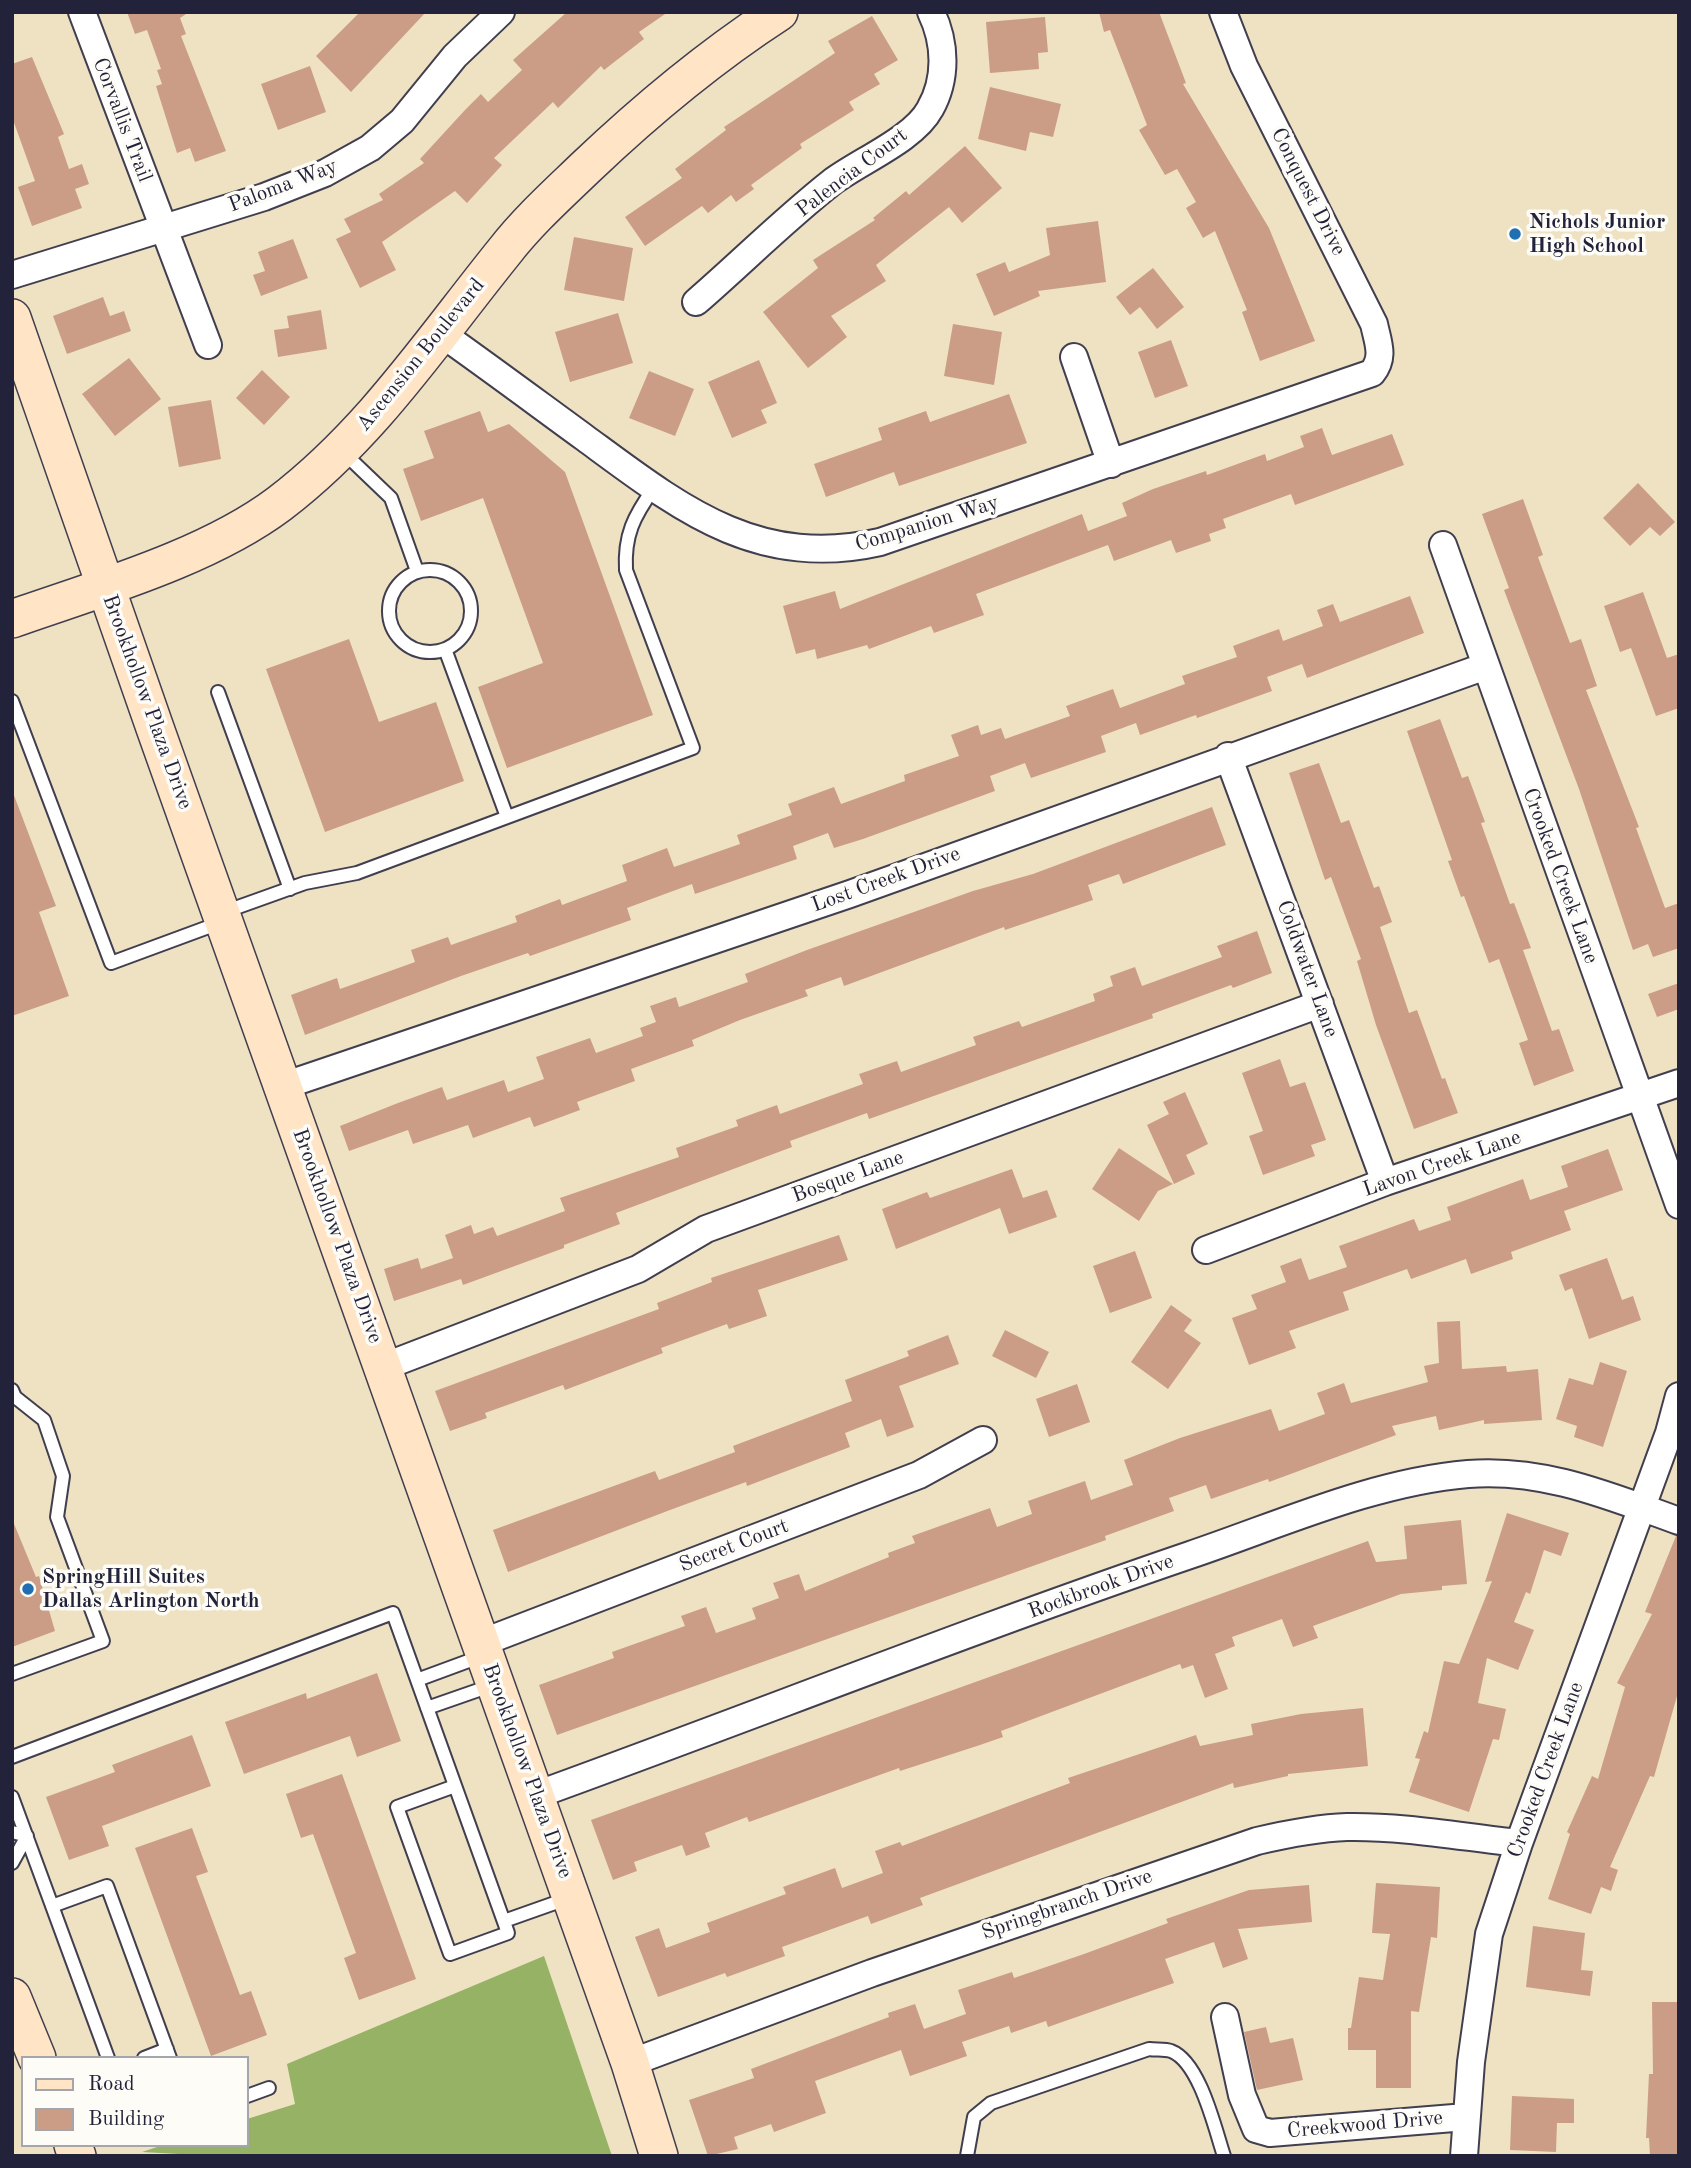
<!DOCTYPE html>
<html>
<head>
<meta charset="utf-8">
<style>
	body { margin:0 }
	#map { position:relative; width:1691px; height:2168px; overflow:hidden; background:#eee2c3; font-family:"Old Standard TT",serif }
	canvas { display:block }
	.frame { position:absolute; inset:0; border:14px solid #22223b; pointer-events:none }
	.legend { position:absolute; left:21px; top:2056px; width:228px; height:91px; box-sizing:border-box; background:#fdfcf7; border:2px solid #a5a5ac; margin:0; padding:9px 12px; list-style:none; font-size:21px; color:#22223b }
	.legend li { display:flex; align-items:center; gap:14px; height:35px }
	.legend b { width:35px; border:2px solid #a5a5ac }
</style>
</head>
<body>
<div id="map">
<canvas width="1691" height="2168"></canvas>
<div class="frame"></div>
<ul class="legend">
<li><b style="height:9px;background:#ffe4c6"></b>Road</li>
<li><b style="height:19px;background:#cb9d87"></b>Building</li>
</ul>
</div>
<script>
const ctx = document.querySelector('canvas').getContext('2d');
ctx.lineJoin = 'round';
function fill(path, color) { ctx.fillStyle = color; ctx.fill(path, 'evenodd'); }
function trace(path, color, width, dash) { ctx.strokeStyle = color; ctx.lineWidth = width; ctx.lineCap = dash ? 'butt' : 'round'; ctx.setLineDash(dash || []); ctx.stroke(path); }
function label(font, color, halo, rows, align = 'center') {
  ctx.font = font + ' "Old Standard TT",serif'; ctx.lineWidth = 7; ctx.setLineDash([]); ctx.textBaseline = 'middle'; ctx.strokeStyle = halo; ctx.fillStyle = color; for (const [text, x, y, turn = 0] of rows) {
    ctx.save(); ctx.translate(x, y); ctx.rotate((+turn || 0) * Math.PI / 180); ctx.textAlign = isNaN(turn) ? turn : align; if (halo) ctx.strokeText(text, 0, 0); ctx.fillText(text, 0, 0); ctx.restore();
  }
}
const forest = new Path2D(`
	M 544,1956 L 612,2156 L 215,2156 L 142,2152 L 163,2145 L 247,2145 L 247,2119 L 295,2104 L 287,2064 Z`);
const building = new Path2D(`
	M 127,12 L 189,12 L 180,18 L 186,34 L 181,36 L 226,151 L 195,162 L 190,148 L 177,153 L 156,86 L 162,84 L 157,70 L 161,69 L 147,30 L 135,34 Z
	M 360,12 L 426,12 L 351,92 L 316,56 Z
	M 567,12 L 668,12 L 639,32 L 644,39 L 604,70 L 601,66 L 558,108 L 553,102 L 494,158 L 502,165 L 467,203 L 455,191 L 382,242 L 396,270 L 360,288 L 336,239 L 351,232 L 344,219 L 383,200 L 379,194 L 424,163 L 420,159 L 465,110 L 481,94 L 488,102 L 522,70 L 513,60 Z
	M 1099,12 L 1159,12 L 1186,83 L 1183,84 L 1269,228 L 1315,341 L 1260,361 L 1242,312 L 1247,310 L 1215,231 L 1203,238 L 1186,208 L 1196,202 L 1177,169 L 1165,175 L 1139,130 L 1147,125 L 1110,30 L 1104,32 Z
	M 872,16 L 898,60 L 874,74 L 880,84 L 849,102 L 854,110 L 800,144 L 802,148 L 751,185 L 754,189 L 736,202 L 731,195 L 708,213 L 702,206 L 645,246 L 625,217 L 682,178 L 675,169 L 726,130 L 724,127 L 835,53 L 828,41 Z
	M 1045,17 L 1048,52 L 1038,53 L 1039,69 L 990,73 L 986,22 Z
	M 32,57 L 64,134 L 58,137 L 69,169 L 82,164 L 89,184 L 75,189 L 82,208 L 32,226 L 18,187 L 35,181 L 12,117 L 12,64 Z
	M 310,66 L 326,112 L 278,130 L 261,84 Z
	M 990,87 L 1061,104 L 1053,137 L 1030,132 L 1026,151 L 978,139 Z
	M 965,146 L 1002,188 L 962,223 L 949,207 L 876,265 L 886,281 L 831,316 L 847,337 L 808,368 L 763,312 L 818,268 L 813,260 L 875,220 L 873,218 L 906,191 L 909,195 Z
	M 1098,221 L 1106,282 L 1038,291 L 1040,296 L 994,316 L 976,274 L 1005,262 L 1009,272 L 1050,255 L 1046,228 Z
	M 574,237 L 633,248 L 624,301 L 564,290 Z
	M 293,239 L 308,278 L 261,296 L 253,275 L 265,271 L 258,252 Z
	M 1153,268 L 1184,307 L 1157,329 L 1140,307 L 1130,315 L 1116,297 Z
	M 103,297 L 110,316 L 124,311 L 131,331 L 67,354 L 53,316 Z
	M 321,310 L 327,349 L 278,357 L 274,330 L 289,328 L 287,316 Z
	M 618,313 L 633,363 L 570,382 L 555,332 Z
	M 953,324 L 1002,332 L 994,385 L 944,376 Z
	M 1171,340 L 1188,386 L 1155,398 L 1138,352 Z
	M 129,358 L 161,399 L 115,436 L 82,394 Z
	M 759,360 L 777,403 L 761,410 L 767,423 L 732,438 L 708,382 Z
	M 262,370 L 290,397 L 264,425 L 236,398 Z
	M 649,371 L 694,389 L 675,436 L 629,418 Z
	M 1009,394 L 1027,443 L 899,486 L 894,472 L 826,497 L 814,464 L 882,440 L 878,428 L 926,411 L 930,422 Z
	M 211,400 L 221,459 L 179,467 L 168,407 Z
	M 480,411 L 488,432 L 509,424 L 565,472 L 653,715 L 507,768 L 478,687 L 543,663 L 483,498 L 421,521 L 403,469 L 434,458 L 424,431 Z
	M 1322,428 L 1332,455 L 1392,434 L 1404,465 L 1295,505 L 1291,494 L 1223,519 L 1226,528 L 1209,534 L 1211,541 L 1176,553 L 1171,540 L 1114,561 L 1108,545 L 976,594 L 984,615 L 934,633 L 931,626 L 869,649 L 867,645 L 817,659 L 815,649 L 796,654 L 783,606 L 835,591 L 840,609 L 1082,514 L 1088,531 L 1127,516 L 1122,503 L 1153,489 L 1206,471 L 1207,475 L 1265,454 L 1267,461 L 1304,447 L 1300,436 Z
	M 1638,483 L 1675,522 L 1660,536 L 1650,527 L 1630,546 L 1603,518 Z
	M 1523,499 L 1543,555 L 1538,557 L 1570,643 L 1581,639 L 1597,686 L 1586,690 L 1639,827 L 1636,828 L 1665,908 L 1679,903 L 1679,948 L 1653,957 L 1648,944 L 1633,950 L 1579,789 L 1504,590 L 1509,588 L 1482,514 Z
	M 1643,592 L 1667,658 L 1679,654 L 1679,708 L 1656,716 L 1631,648 L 1620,652 L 1604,606 Z
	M 1410,596 L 1424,633 L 1307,678 L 1302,664 L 1267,677 L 1272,691 L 1197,718 L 1196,715 L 1140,735 L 1136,723 L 1101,736 L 1106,752 L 1031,778 L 1025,763 L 990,776 L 995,791 L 863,839 L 834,848 L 828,833 L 793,846 L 797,859 L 695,894 L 692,884 L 627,908 L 631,920 L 530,956 L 528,953 L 461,976 L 305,1035 L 291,995 L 337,978 L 340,989 L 415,962 L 411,950 L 448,937 L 451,945 L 517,922 L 515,916 L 560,899 L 562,905 L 627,881 L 622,865 L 667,848 L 674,867 L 740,844 L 737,835 L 792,815 L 788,804 L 834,787 L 841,804 L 905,781 L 904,775 L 959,756 L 951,735 L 978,725 L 981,735 L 1001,728 L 1005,739 L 1070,716 L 1066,706 L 1113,689 L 1120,708 L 1185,684 L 1182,676 L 1237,657 L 1233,646 L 1279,629 L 1283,641 L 1323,626 L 1317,610 L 1333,604 L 1340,622 Z
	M 349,639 L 379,722 L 436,702 L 464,781 L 325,832 L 266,669 Z
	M 1440,719 L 1462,778 L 1468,776 L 1485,822 L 1481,823 L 1510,904 L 1514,903 L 1531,948 L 1523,950 L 1552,1031 L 1559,1029 L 1574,1071 L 1534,1086 L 1519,1043 L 1528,1040 L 1499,959 L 1489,963 L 1464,896 L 1461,897 L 1448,861 L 1452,860 L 1407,731 Z
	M 1319,763 L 1341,823 L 1349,820 L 1374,888 L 1379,886 L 1392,922 L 1380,927 L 1409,1013 L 1417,1010 L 1442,1079 L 1445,1078 L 1458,1113 L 1414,1129 L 1376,1025 L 1357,961 L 1361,959 L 1331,877 L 1325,880 L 1289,773 Z
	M 12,790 L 56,906 L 39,912 L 69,996 L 12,1016 Z
	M 1212,807 L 1226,845 L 1123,884 L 1119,874 L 1088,885 L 1093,900 L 1005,930 L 1004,927 L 844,986 L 841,977 L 805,990 L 808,996 L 740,1020 L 692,1040 L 694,1046 L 631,1069 L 635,1081 L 577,1102 L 580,1110 L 534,1127 L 530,1117 L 473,1138 L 468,1125 L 413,1144 L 408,1130 L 349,1151 L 340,1126 L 398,1103 L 442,1087 L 447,1100 L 504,1080 L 508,1092 L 544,1079 L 536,1057 L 590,1038 L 596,1053 L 643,1036 L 640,1028 L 656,1022 L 650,1006 L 676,997 L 679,1007 L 748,982 L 745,974 L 807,950 L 973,891 L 1033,874 Z
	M 1257,931 L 1272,973 L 1233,988 L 1231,985 L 1152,1014 L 1153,1018 L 869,1119 L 867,1113 L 790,1141 L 792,1147 L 616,1213 L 620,1224 L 564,1245 L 564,1248 L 463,1285 L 461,1279 L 394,1301 L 384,1269 L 418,1258 L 421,1269 L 453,1258 L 445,1235 L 471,1225 L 474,1234 L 493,1227 L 497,1236 L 565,1211 L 560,1198 L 679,1157 L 676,1148 L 738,1126 L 736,1120 L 777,1105 L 780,1114 L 863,1084 L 859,1074 L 897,1061 L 901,1072 L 976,1045 L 973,1037 L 1019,1021 L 1022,1027 L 1095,1001 L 1093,994 L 1113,986 L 1110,976 L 1135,967 L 1142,986 L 1222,957 L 1217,946 Z
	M 1679,983 L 1679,1009 L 1657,1017 L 1648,994 Z
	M 1280,1059 L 1290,1087 L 1305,1082 L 1326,1140 L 1311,1145 L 1315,1156 L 1263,1175 L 1249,1136 L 1263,1131 L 1242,1073 Z
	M 1185,1092 L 1208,1144 L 1186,1155 L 1195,1174 L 1174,1184 L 1147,1125 L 1169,1114 L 1163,1102 Z
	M 1119,1148 L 1173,1184 L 1158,1191 L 1139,1221 L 1092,1189 Z
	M 1608,1149 L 1623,1190 L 1564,1211 L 1571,1230 L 1511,1252 L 1513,1259 L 1471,1274 L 1466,1259 L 1411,1279 L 1407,1269 L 1343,1292 L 1349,1310 L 1289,1331 L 1296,1348 L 1249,1365 L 1232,1318 L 1257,1309 L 1251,1295 L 1286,1282 L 1280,1266 L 1301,1258 L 1309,1280 L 1347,1267 L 1339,1246 L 1414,1219 L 1419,1231 L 1451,1220 L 1447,1207 L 1523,1179 L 1530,1200 L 1568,1187 L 1561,1166 Z
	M 1012,1169 L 1023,1198 L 1047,1190 L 1057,1217 L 1009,1234 L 1000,1208 L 896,1249 L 882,1209 L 927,1192 L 930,1198 Z
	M 839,1235 L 848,1260 L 758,1290 L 767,1316 L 729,1329 L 727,1324 L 661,1348 L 663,1353 L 565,1390 L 563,1385 L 485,1413 L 487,1418 L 450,1431 L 435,1391 L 659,1309 L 657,1303 L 712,1282 L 711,1278 Z
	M 1135,1251 L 1152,1298 L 1110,1313 L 1093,1266 Z
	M 1607,1258 L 1622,1300 L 1633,1296 L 1641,1320 L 1589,1339 L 1572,1288 L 1565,1291 L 1559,1275 Z
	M 1171,1305 L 1192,1320 L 1184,1331 L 1201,1343 L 1168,1389 L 1131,1362 Z
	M 1460,1321 L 1462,1369 L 1506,1366 L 1507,1372 L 1538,1369 L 1542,1420 L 1484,1424 L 1484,1420 L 1439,1430 L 1436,1416 L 1392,1426 L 1396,1435 L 1269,1482 L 1268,1479 L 1211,1499 L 1206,1485 L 1169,1498 L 1174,1511 L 1105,1536 L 1106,1540 L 557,1735 L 539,1685 L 614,1658 L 612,1652 L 685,1626 L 681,1616 L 706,1607 L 716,1633 L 756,1619 L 752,1608 L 779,1598 L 773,1583 L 799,1574 L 805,1591 L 889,1557 L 888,1553 L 915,1543 L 912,1536 L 990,1508 L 997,1527 L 1032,1514 L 1028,1501 L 1085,1481 L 1091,1500 L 1133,1485 L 1124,1460 L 1180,1438 L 1271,1409 L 1279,1431 L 1325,1414 L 1317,1393 L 1344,1383 L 1351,1403 L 1428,1382 L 1424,1366 L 1439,1363 L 1437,1322 Z
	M 1005,1330 L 1049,1352 L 1036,1378 L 992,1356 Z
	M 948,1335 L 959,1364 L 899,1386 L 914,1427 L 887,1437 L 881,1419 L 845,1433 L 850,1447 L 747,1486 L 746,1482 L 670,1510 L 508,1572 L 493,1530 L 655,1471 L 659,1480 L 735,1452 L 733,1446 L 852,1401 L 845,1380 L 909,1356 L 907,1351 Z
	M 1600,1362 L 1627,1371 L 1603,1447 L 1574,1437 L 1577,1426 L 1556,1419 L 1569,1378 L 1593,1385 Z
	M 1077,1384 L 1090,1422 L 1049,1437 L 1036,1399 Z
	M 1507,1513 L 1569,1533 L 1561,1556 L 1544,1550 L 1530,1594 L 1526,1592 L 1514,1622 L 1534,1630 L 1518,1670 L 1487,1658 L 1478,1703 L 1506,1709 L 1499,1740 L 1493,1739 L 1469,1812 L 1409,1792 L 1420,1759 L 1415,1758 L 1424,1731 L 1428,1733 L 1444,1661 L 1459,1664 L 1492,1581 L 1485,1582 Z
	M 12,1519 L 36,1577 L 39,1576 L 55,1631 L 12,1647 Z
	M 1461,1520 L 1467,1584 L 1442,1586 L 1442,1590 L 1401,1594 L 1313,1626 L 1318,1638 L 1293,1647 L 1282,1619 L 1232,1637 L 1235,1646 L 1215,1654 L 1228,1689 L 1205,1698 L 1193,1665 L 1182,1669 L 1180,1664 L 1001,1731 L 1003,1737 L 980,1745 L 900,1771 L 899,1768 L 749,1822 L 747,1817 L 705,1833 L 710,1847 L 686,1856 L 682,1845 L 634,1862 L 637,1871 L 613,1880 L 591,1820 L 1368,1541 L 1376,1562 L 1407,1559 L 1404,1526 Z
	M 1676,1536 L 1679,1536 L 1679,1689 L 1654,1777 L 1650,1776 L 1610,1867 L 1618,1870 L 1611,1891 L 1601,1887 L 1591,1914 L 1548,1899 L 1570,1834 L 1567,1832 L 1592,1776 L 1598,1779 L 1625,1687 L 1617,1683 L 1652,1614 L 1645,1612 Z
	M 377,1673 L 401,1741 L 357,1757 L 350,1736 L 244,1774 L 225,1722 L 306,1693 L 307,1699 Z
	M 1363,1708 L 1368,1766 L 1288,1774 L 1288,1776 L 1234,1788 L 1233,1783 L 920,1898 L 923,1905 L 871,1924 L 868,1916 L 782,1947 L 785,1956 L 727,1977 L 725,1973 L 658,1997 L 635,1937 L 659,1928 L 666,1948 L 710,1932 L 707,1923 L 786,1894 L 783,1887 L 835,1868 L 842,1888 L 883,1873 L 875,1851 L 900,1842 L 902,1846 L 1070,1783 L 1068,1778 L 1196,1735 L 1200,1746 L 1253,1735 L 1251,1724 L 1301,1714 Z
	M 192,1735 L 211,1786 L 102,1826 L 109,1846 L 69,1860 L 46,1797 L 115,1772 L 112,1765 Z
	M 342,1774 L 416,1979 L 359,2000 L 344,1958 L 356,1953 L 313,1834 L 301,1838 L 286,1794 Z
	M 192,1828 L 208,1872 L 196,1876 L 240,1995 L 251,1991 L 267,2035 L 211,2056 L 135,1848 Z
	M 1376,1883 L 1440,1887 L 1437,1938 L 1431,1937 L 1419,2012 L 1411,2011 L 1411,2088 L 1376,2088 L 1376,2050 L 1348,2050 L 1348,2028 L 1351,2028 L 1359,1977 L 1383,1980 L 1390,1934 L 1372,1933 Z
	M 1309,1885 L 1312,1922 L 1238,1929 L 1248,1959 L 1223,1968 L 1214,1942 L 1165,1959 L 1174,1983 L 1048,2027 L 1046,2021 L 1011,2033 L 1009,2026 L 962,2042 L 967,2056 L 910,2076 L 901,2050 L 815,2081 L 826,2113 L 774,2132 L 771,2124 L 734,2137 L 738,2149 L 708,2156 L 689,2100 L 754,2078 L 751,2069 L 889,2017 L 888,2013 L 915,2004 L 924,2029 L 966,2014 L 958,1990 L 1012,1972 L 1014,1978 L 1084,1954 L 1168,1923 L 1166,1919 L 1249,1890 Z
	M 1533,1926 L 1585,1933 L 1581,1970 L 1593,1971 L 1590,1996 L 1526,1987 Z
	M 1652,2002 L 1679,2002 L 1679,2156 L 1650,2156 L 1649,2138 L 1646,2138 L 1649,2074 L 1653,2074 Z
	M 1266,2027 L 1270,2043 L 1293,2038 L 1303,2080 L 1257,2090 L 1244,2032 Z
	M 1512,2096 L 1574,2099 L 1574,2123 L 1557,2123 L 1556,2152 L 1510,2150 Z`);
const lane = new Path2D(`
	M 344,453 L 391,498 L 417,571
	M389 611a41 41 0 1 1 82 0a41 41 0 1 1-82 0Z
	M 445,649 L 507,817
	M 218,692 L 290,889
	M 12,701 L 111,963 L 222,922
	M 224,912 L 305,883 L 357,873 L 693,748 L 626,570 C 624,535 634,516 654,488
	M 12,1390 L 15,1397 L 44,1420 L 63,1476 L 57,1517 L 103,1641 L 12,1674
	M 417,1680 L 482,1656
	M 427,1708 L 493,1685
	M 12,1757 L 393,1613 C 432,1720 469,1827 508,1933 L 450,1954 L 397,1807 L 455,1786
	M 12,1797 L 108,2058
	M 12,1832 L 27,1836 L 12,1863
	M 52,1906 L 107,1886 L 170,2058
	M 504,1921 L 569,1898
	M 144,2058 L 167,2049
	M 247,2096 L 269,2088
	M 967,2156 L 974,2117 L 991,2103 L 1149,2049 C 1156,2050 1165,2049 1171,2051 C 1200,2062 1215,2129 1224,2156`);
const street = new Path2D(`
	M 82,12 L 208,345
	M 12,275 L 264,197 L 325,173 L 370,148 L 402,121 L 455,56 L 501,12
	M 696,302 C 741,263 785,219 832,182 C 860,161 914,139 930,109 C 947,79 946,43 931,12
	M 442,334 C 490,368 537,403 585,438 C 679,507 756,570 880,542 L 1372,373 C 1385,357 1378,343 1374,324 L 1244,66 L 1223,12
	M 1074,357 L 1111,464
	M 1443,545 L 1679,1205
	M 1228,756 L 1385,1182
	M 283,1086 L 850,894 L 1486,666
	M 1206,1250 L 1385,1182 L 1679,1083
	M 383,1367 L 638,1269 L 706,1229 L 1320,1004
	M 481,1643 L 919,1475 L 983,1440
	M 536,1795 C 754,1716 970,1630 1190,1555 C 1279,1525 1373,1482 1468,1474 C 1544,1468 1609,1496 1679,1521
	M 1225,2017 L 1242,2095 L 1256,2129 L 1270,2133 L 1466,2117
	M 630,2063 L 872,1973 L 1257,1841 C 1287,1834 1317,1828 1347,1827 C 1404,1826 1462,1837 1519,1843
	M 1464,2156 L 1471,2062 L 1489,1934 L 1519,1843 L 1669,1433 L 1679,1396`);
const secondary = new Path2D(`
	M 12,318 L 155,728 L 630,2063 L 659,2156
	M 12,619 C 97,589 207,558 279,504 C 372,433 432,341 504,252 C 528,221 557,195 585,168 C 646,110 708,58 779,12
	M 12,1997 L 37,2058
	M 73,2145 L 77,2156`);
const markers = [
	[1515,234,7,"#1f6fb2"],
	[28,1589,7,"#1f6fb2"]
];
const streetNames = [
	["Corvallis Trail",122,120,69],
	["Palencia Court",852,173,-37],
	["Paloma Way",283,186,-21],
	["Conquest Drive",1308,192,63],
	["Ascension Boulevard",421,355,-51],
	["Companion Way",927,524,-17],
	["Brookhollow Plaza Drive",147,702,70],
	["Crooked Creek Lane",1560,876,70],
	["Lost Creek Drive",886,880,-20],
	["Coldwater Lane",1307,969,70],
	["Lavon Creek Lane",1442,1164,-19],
	["Bosque Lane",848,1177,-20],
	["Brookhollow Plaza Drive",337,1236,70],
	["Secret Court",734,1546,-21],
	["Rockbrook Drive",1101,1587,-20],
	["Crooked Creek Lane",1546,1770,-70],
	["Brookhollow Plaza Drive",527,1771,70],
	["Springbranch Drive",1067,1905,-19],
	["Creekwood Drive",1365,2125,-5]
];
const poiNames = [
	["Nichols Junior",1529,222],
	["High School",1529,246],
	["SpringHill Suites",42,1577],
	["Dallas Arlington North",42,1601]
];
fill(forest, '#95b265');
fill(building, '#cb9d87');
trace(lane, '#413f4f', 16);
trace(street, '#413f4f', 30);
trace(secondary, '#413f4f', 40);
trace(lane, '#fff', 12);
trace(street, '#fff', 26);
trace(secondary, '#ffe4c6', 37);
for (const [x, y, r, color] of markers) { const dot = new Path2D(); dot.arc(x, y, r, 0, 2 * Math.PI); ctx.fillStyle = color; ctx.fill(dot); trace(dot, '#fdfcf7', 2.5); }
label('21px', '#22223b', '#fdfcf7', streetNames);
label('bold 21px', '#22223b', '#fdfcf7', poiNames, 'left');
</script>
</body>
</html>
